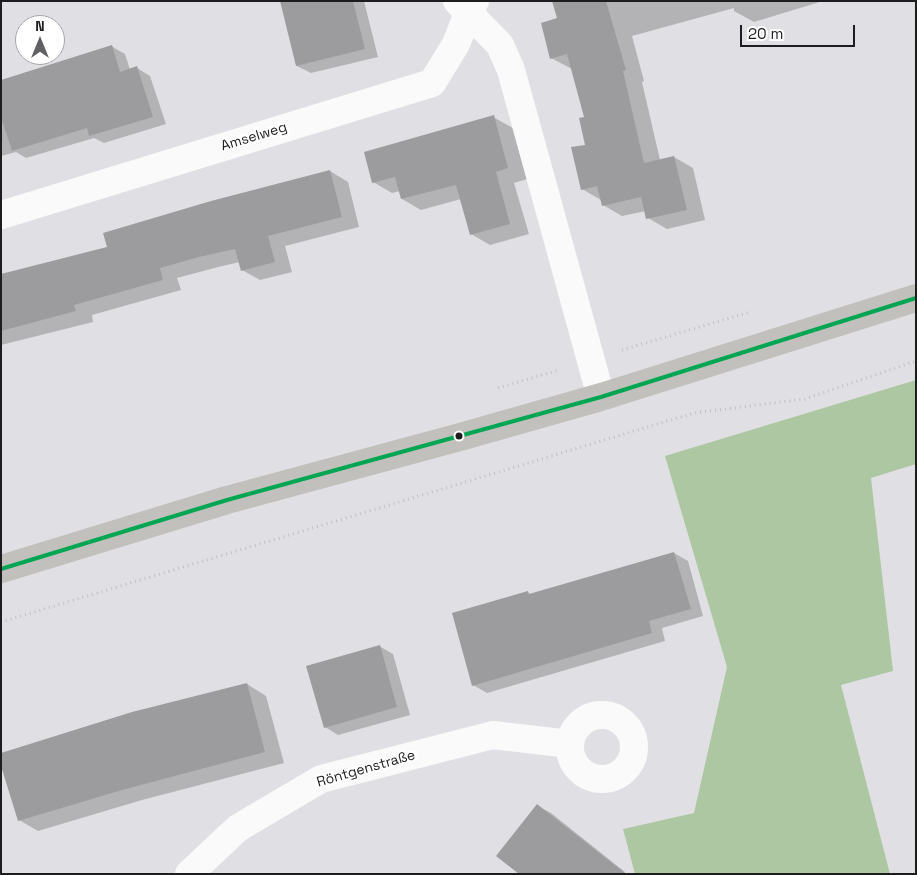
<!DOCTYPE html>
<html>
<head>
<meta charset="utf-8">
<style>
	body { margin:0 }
	#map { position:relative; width:917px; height:875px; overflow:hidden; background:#e0e0e4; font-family:"Space Grotesk",sans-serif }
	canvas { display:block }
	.frame { position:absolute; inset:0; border:2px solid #1d1d20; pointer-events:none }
	.north { position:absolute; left:15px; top:15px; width:50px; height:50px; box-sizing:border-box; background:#fff; border:1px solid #a5a5a6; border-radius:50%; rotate:0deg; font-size:14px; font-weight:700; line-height:20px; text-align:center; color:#1d1d20 }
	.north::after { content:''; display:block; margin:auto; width:18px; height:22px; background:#616165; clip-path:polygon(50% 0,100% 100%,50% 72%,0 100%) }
	.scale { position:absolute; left:740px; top:25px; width:115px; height:22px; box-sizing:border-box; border:2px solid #1d1d20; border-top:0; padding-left:6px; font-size:15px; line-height:18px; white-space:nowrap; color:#1d1d20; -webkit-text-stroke:4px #fff; paint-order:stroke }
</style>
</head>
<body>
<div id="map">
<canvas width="917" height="875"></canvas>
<div class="frame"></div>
<div class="north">N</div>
<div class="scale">20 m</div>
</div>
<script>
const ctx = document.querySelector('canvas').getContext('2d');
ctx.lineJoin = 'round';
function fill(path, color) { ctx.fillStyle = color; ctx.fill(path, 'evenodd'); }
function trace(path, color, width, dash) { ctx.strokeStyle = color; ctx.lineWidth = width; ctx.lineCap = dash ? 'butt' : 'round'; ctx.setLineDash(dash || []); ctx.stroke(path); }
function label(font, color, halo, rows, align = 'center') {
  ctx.font = font + ' "Space Grotesk",sans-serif'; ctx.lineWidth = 5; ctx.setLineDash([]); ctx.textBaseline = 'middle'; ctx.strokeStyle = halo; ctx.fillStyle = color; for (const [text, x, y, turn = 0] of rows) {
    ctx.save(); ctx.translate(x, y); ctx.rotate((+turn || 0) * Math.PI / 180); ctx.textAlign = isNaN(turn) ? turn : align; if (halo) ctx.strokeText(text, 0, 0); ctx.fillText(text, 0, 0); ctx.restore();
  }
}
const forest = new Path2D(`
	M 916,380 L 916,464 L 871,478 L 893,671 L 841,685 L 890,874 L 635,874 L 623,829 L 694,813 L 727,667 L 665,456 Z`);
const shadow = new Path2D(`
	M 281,1 L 364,1 L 378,57 L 311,73 L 297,66 Z
	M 553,1 L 823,1 L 754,22 L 734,11 L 734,8 L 632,36 L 644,81 L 642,82 L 660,160 L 674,157 L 693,168 L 705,220 L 667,229 L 648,218 L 646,211 L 622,216 L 603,205 L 601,200 L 582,189 L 586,146 L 585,118 L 572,69 L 551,58 L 558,19 Z
	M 111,46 L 125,54 L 130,70 L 137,68 L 150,76 L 166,124 L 104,143 L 94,138 L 26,158 L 16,152 L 1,156 L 1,81 Z
	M 493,117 L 513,128 L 527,179 L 514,183 L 529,234 L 490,245 L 471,234 L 461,199 L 421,210 L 402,199 L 400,191 L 392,193 L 373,182 Z
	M 330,171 L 348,182 L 359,227 L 285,246 L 292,272 L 260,280 L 242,270 L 240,262 L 218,267 L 177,278 L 181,290 L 92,315 L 93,322 L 1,345 L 1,275 L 108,247 Z
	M 674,553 L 688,561 L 703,616 L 662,628 L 665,641 L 487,693 L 473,685 L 528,593 L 532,595 Z
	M 379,646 L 393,654 L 410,715 L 338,735 L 325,727 Z
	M 247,684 L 266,696 L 284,763 L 142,800 L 38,831 L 19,820 Z
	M 537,806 L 551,813 L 625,872 L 624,874 Z`);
const building = new Path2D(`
	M 280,1 L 353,1 L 365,49 L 296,66 Z
	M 552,1 L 606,1 L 626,70 L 623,71 L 644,163 L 674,156 L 687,210 L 646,219 L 641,197 L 602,206 L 597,186 L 581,190 L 571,147 L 585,145 L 579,118 L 584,117 L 567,54 L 550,59 L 541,23 L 557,18 Z
	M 112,45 L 120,72 L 137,66 L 153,117 L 89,136 L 87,128 L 12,151 L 1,117 L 1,80 Z
	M 494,115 L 508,168 L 496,172 L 510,224 L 470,235 L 456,185 L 401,199 L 395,177 L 372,183 L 364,152 Z
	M 330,170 L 342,217 L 268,236 L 275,262 L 241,271 L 235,249 L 199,257 L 160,268 L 163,280 L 74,305 L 76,311 L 1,331 L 1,274 L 107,247 L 103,233 L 211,201 Z
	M 674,552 L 691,609 L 649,621 L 652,633 L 472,686 L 452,613 L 528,591 L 529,594 Z
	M 380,645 L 397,707 L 324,728 L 306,666 Z
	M 247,683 L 265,752 L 122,790 L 18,821 L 1,766 L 1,753 L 132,712 Z
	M 537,804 L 626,874 L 519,874 L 496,856 Z`);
const path = new Path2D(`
	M 622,350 L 750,312
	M 498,388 L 559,370
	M 1,622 L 694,413 L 805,399 L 916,361`);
const minor = new Path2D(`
	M 457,1 L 500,45 L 511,70 L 601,397
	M 1,215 L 432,83 L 456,44 L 468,13 L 475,1
	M570 747a32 32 0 1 1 64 0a32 32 0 1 1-64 0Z
	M 189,874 L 238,828 L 321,779 L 493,735 L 570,744`);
const major = new Path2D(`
	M 1,569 L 227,500 L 460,437 L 601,397 L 916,298`);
const bus1 = new Path2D(`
	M 1,569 L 227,500 L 601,397 L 916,298`);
const markers = [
	[459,436,4.5,"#1d1d20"]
];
const streetNames = [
	["Amselweg",254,137,-17],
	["Röntgenstraße",366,769,-16]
];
fill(forest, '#acc7a1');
fill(shadow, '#0003');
fill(building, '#9c9b9e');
trace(path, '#c0c0c2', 3, [1, 4]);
trace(minor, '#fafafb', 28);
trace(major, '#c2c0bd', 28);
trace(bus1, '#00a651', 4);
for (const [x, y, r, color] of markers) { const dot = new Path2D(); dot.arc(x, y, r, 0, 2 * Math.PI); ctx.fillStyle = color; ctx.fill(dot); trace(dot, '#fff', 2); }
label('14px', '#1d1d20', '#fff', streetNames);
</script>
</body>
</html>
